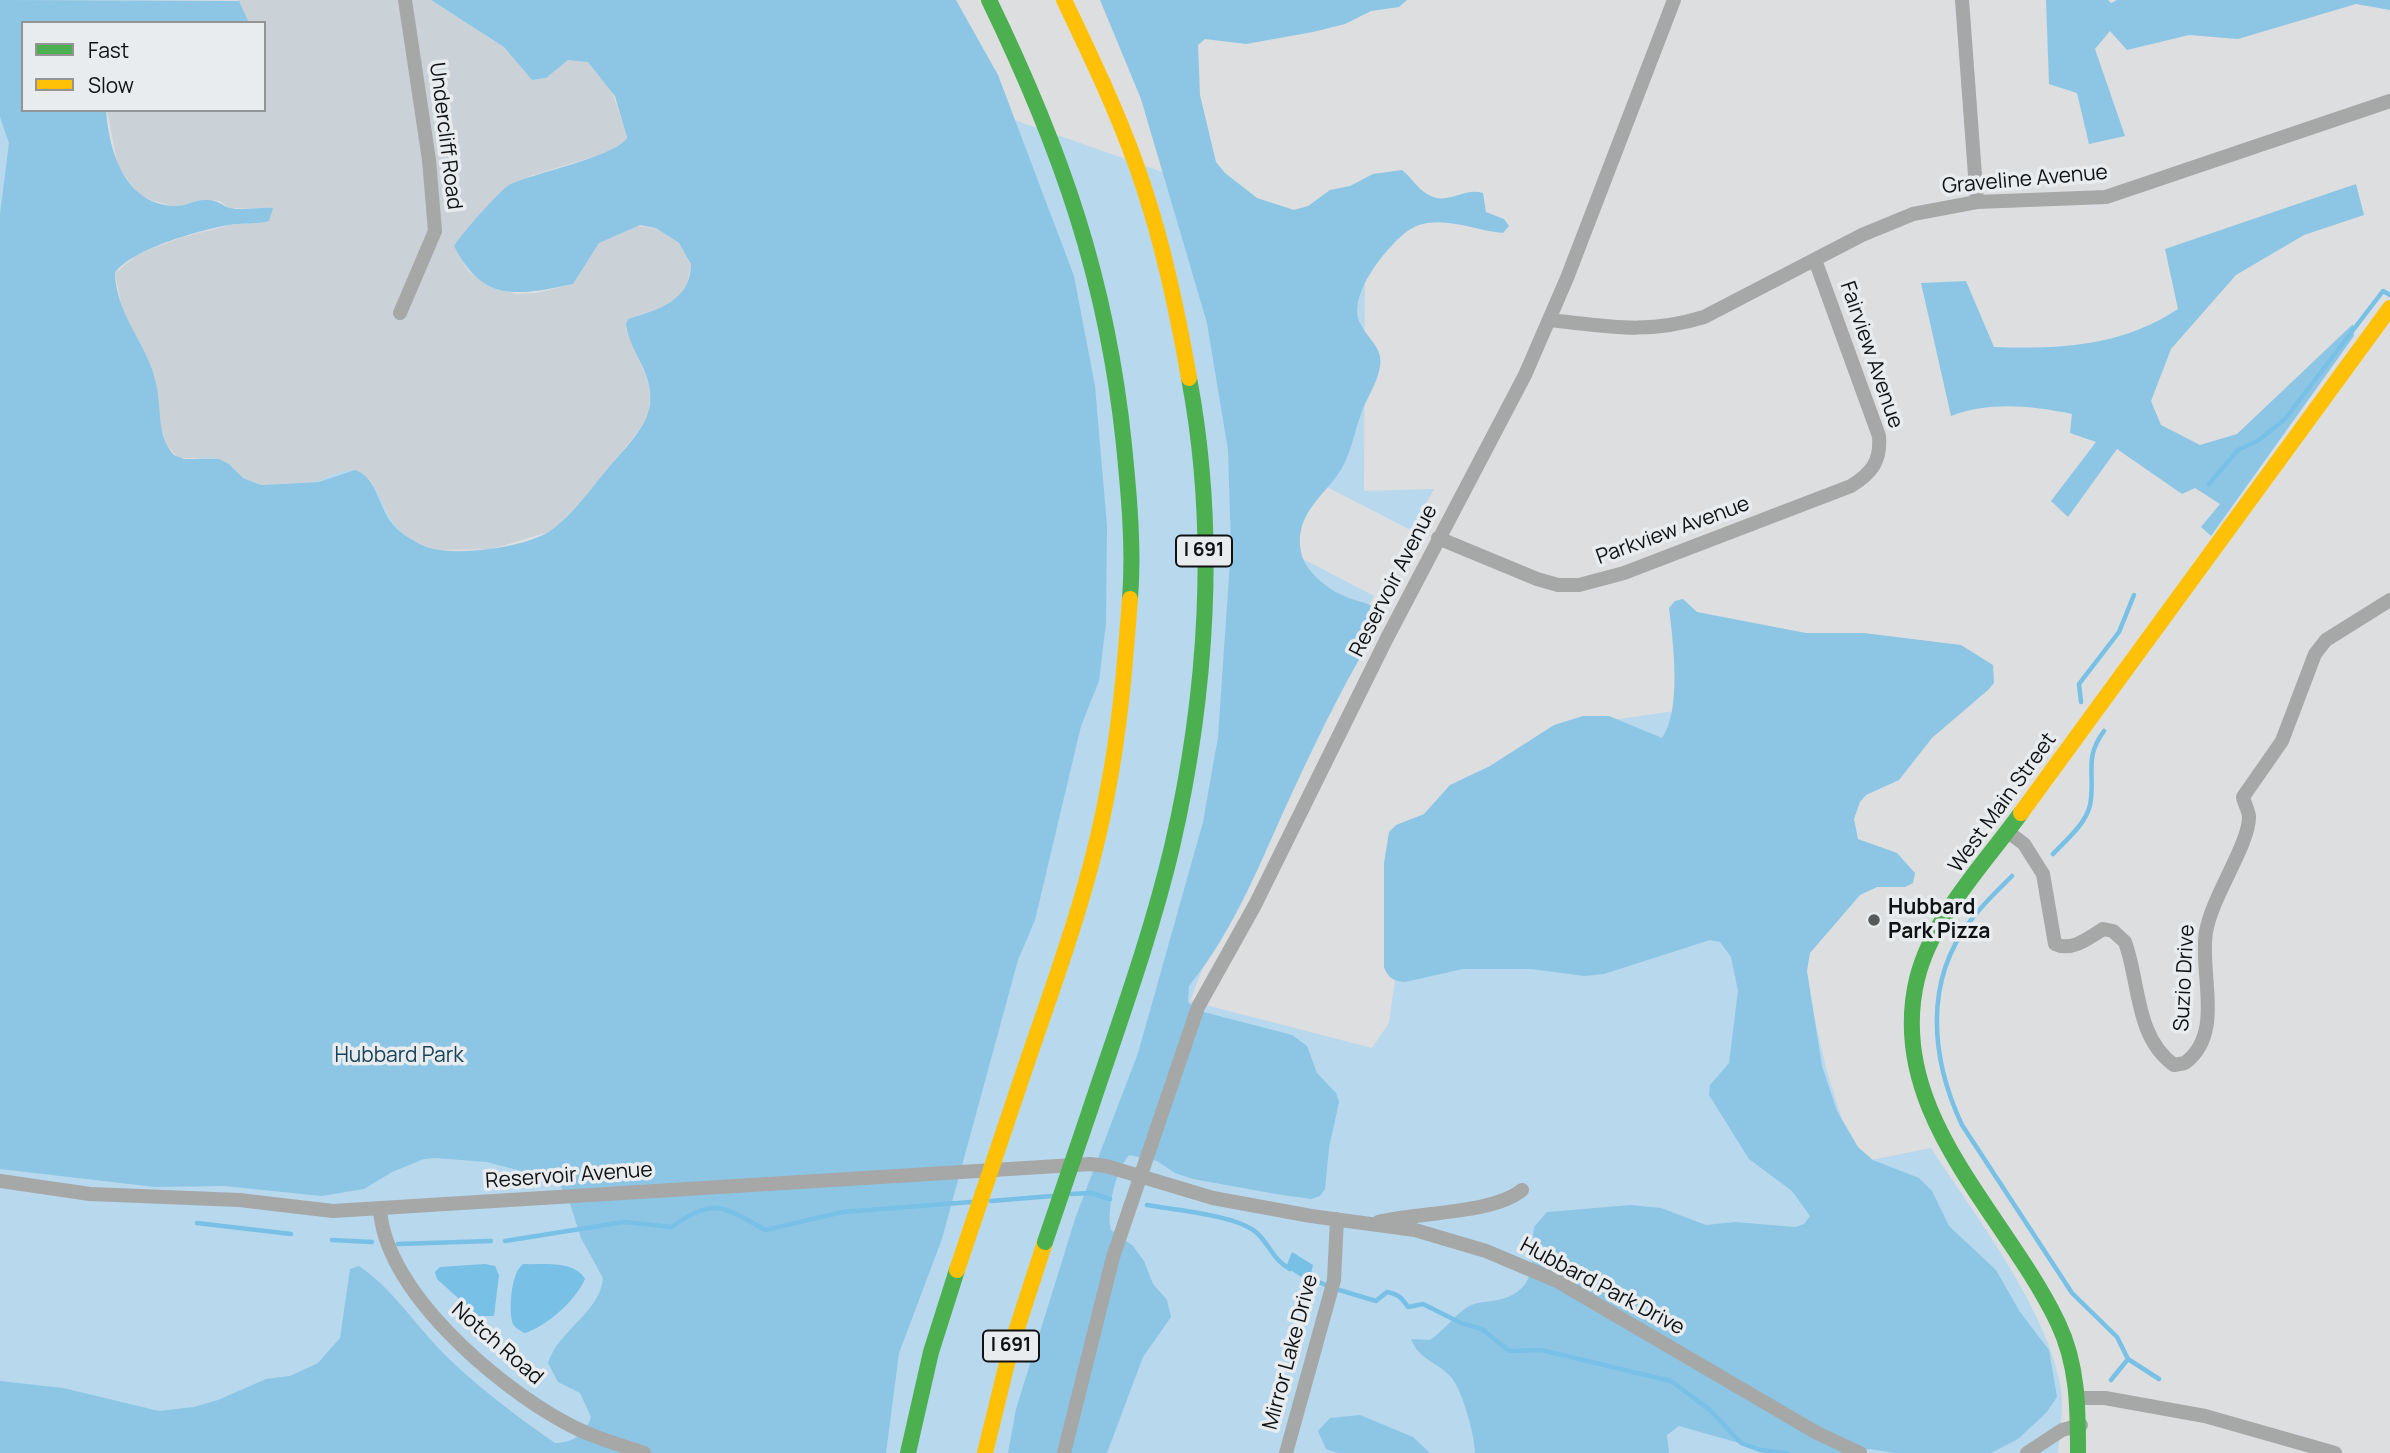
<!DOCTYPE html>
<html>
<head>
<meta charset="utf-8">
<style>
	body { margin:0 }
	#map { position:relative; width:2390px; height:1453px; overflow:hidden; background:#dcdee0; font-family:Manrope,sans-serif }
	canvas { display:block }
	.legend { position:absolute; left:21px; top:21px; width:245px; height:91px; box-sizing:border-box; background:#e8ecee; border:2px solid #929496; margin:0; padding:9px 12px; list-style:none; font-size:21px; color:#101112 }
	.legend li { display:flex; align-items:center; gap:14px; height:35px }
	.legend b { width:35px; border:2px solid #929496 }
</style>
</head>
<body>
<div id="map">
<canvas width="2390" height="1453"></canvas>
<ul class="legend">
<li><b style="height:9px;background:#4caf50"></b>Fast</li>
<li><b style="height:9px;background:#ffc107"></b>Slow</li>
</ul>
</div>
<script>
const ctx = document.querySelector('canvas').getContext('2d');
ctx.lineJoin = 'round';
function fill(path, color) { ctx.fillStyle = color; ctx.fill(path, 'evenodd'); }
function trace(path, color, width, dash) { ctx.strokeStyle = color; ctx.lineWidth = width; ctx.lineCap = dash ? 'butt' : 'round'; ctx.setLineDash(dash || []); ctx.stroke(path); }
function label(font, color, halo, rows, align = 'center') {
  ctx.font = font + ' Manrope,sans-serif'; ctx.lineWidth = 7; ctx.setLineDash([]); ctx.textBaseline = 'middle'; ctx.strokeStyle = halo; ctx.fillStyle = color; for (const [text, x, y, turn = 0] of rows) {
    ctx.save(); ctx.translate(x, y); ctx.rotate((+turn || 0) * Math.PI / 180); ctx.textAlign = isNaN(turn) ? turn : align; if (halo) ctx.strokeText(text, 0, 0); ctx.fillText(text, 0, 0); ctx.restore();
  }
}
const built = new Path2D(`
	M 238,0 L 431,0 L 504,47 L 532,80 L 546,78 L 563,62 L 578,58 L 588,62 L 610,86 L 626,132 L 626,142 L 612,151 L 530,176 L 499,194 L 455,246 L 468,271 L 491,286 L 516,294 L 536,293 L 573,284 L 599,243 L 635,226 L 656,228 L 679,243 L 691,264 L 687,285 L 678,298 L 658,310 L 628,319 L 626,329 L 651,389 L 649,410 L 641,428 L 580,503 L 552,531 L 492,549 L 435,550 L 413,541 L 396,529 L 370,480 L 350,470 L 319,482 L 261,485 L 243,478 L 229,464 L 203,458 L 178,458 L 168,447 L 160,425 L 156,382 L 122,307 L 115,273 L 138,254 L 183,237 L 235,224 L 260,223 L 273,209 L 229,208 L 220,201 L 205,200 L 175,207 L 141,197 L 118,167 L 107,110 L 264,110 L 264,23 L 249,23 Z`);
const green = new Path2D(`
	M 0,0 L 239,1 L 249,23 L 23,23 L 23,110 L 106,110 C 109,152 125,204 174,206 C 184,207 194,200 205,200 C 216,199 221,205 230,208 C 242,211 260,207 273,208 L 269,221 C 258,224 248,223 236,224 C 208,227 130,249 115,273 C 115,310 141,339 153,373 C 162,397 154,428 170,451 C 181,467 200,455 215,458 C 232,462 239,479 255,484 C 269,487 290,485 303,484 C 322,483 341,466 360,471 C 389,494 379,526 424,546 C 451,558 529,548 553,529 C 575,512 592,488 610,466 C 625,448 647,428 650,404 C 654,372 620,337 628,319 C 658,310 691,301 691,264 L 679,243 L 656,228 L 640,225 L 599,243 L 573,284 C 518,295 484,304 454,246 C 459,237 500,190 509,185 C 530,174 622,155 627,137 L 615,96 L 588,62 L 568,60 L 546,78 L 532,80 L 504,47 L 431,0 L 966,103 L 1365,243 L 1364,491 L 1434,489 L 1411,530 L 1317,482 L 1282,548 L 1374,596 L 1362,617 L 1375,622 L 1202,970 L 1190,1001 L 1372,1048 L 1389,1023 L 1395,980 L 1557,728 L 1668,712 L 1853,699 L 1790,913 L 1827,1072 L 1856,1163 L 1931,1148 C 1974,1214 2041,1301 2059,1378 C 2065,1402 2060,1429 2058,1453 L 0,1453 Z`);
const forest = new Path2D(`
	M 0,0 L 239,1 L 249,23 L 23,23 L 23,110 L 106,110 C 109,152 125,204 174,206 C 184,207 194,200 205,200 C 216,199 221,205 230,208 C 242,211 260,207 273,208 L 269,221 C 258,224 248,223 236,224 C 208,227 130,249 115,273 C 116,315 148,345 156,383 C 162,407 156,436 174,455 L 184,459 L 219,459 L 229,464 L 243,478 L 261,485 L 319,482 L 355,470 C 376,477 378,504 390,521 C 398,532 411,540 424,546 C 451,558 529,548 553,529 C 575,512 592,487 610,466 C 625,448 647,428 650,404 C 654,372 630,354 626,324 L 628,319 C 658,310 691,301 691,264 L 679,243 L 656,228 L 640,225 L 599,243 L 573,284 C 518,295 484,304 454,246 C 459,237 500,190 509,185 C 530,174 622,155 627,137 L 615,96 L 588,62 L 568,60 L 546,78 L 532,80 L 504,47 L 431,0 L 956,0 L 998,75 L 1074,276 L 1095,386 L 1107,526 L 1106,623 L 1099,681 L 1081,726 L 1035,920 L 1018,960 L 942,1239 L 899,1353 L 886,1453 L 0,1453 L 0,1381 L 63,1388 L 159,1411 L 194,1407 L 218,1400 L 266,1379 L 290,1376 L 318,1363 L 340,1338 L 350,1269 L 359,1266 C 393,1289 416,1326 445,1355 C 479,1388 516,1416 555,1443 C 572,1443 586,1434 591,1417 L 580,1393 L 558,1382 L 548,1363 C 558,1331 601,1311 603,1278 L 581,1238 L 570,1204 L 558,1181 L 487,1162 L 435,1158 L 424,1159 L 392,1172 L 364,1189 L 322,1196 L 224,1186 L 155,1187 L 0,1169 L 0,214 L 9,143 L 0,117 Z
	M 1100,0 L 1407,0 L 1399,7 L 1371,11 L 1345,24 L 1313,32 L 1246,44 L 1205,39 L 1198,45 L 1200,95 L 1216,162 L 1225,173 L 1257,198 L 1294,210 L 1308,206 L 1330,190 L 1350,186 L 1373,174 L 1402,170 C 1411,177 1417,188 1427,194 C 1448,207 1463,187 1483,193 L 1486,212 L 1504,219 L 1509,226 L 1503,233 C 1473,231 1433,210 1405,233 C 1385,249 1347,296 1360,323 C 1370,343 1387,349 1378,375 C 1374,388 1366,400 1361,414 C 1355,430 1352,448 1344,464 C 1330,493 1293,511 1301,552 C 1304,570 1327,589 1344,596 C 1359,603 1375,602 1385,617 C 1349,672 1320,733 1292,793 C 1261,860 1236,928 1189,986 L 1188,1002 L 1196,1010 L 1292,1035 L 1307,1046 L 1317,1073 L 1336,1093 L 1339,1102 L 1329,1148 L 1325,1189 L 1320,1196 L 1311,1199 L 1276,1194 L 1193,1179 L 1175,1173 L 1157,1161 L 1129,1155 C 1116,1170 1106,1210 1111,1230 L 1133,1246 L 1144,1261 L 1153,1284 L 1167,1300 L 1171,1317 L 1143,1357 L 1107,1453 L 1008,1453 L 1016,1409 L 1076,1216 L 1138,1053 L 1203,822 L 1218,737 L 1231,547 L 1228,450 L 1207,323 L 1141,99 Z
	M 2046,0 L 2108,0 L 2111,3 L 2117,0 L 2390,0 L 2390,10 L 2356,4 L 2238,39 L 2189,35 L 2127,50 L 2110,31 L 2095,49 L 2125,136 L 2089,144 L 2077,93 L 2049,84 Z
	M 2356,184 L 2364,215 L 2304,235 L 2236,275 L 2171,349 L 2151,401 L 2161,425 L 2200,445 L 2237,434 L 2353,324 L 2354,336 L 2211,536 L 2201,527 L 2220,504 L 2195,488 L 2182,494 L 2117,449 L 2068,517 L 2051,501 L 2096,442 L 2070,433 L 2072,414 C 2032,406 1990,401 1951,416 L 1921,283 L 1966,281 L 1994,347 C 2061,349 2120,347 2178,309 L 2165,249 Z
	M 1683,599 L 1697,612 L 1806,633 L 1864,633 L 1961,645 L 1993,665 L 1994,683 L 1988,690 L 1932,738 L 1899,780 L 1866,795 L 1860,802 L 1854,819 L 1858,839 L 1897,853 L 1915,873 L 1913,883 L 1905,887 L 1877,887 L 1860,895 L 1810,953 L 1807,971 L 1822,1066 L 1837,1111 L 1858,1147 L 1873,1160 L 1919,1178 L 1932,1191 L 1949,1226 L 1996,1270 L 2020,1312 L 2049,1350 L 2057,1397 L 2046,1413 L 2018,1439 L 1991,1453 L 1895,1453 L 1869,1449 L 1849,1453 L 1774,1453 L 1679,1426 L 1667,1435 L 1669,1453 L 1475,1453 C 1475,1436 1462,1388 1450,1376 C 1436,1361 1419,1360 1411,1339 L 1430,1340 C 1444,1331 1458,1311 1471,1305 C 1482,1301 1496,1302 1508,1297 C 1540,1284 1530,1254 1534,1227 L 1547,1212 L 1631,1205 L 1661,1208 L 1706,1225 L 1735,1222 L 1795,1227 L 1804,1224 L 1810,1216 L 1792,1191 L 1749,1159 L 1709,1095 L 1710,1085 L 1729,1063 L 1738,991 L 1731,957 L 1720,942 L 1710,940 L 1604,974 L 1585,976 L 1531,969 L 1463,969 L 1405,982 C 1393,981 1388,978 1384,967 L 1384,863 L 1389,832 L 1396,825 L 1424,814 L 1450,785 L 1490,766 L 1554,725 L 1583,716 L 1609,716 L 1662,738 C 1682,710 1673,641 1669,608 L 1675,601 Z
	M 1360,1415 L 1413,1437 L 1430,1453 L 1338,1453 L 1326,1449 L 1318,1431 L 1330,1418 Z`);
const water = new Path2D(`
	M 1292,1252 L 1313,1265 L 1309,1282 L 1286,1267 Z
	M 485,1264 L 495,1266 L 499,1275 L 494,1316 L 478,1316 L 437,1279 L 435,1272 L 440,1267 Z
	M 523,1264 C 543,1265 574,1260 585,1279 C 576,1300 547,1326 525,1333 C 519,1330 514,1328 512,1321 C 509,1307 511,1273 523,1264 Z`);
const stream = new Path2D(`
	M 2209,484 L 2238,450 L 2259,440 L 2285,419 L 2383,291 L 2390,295
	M 2081,702 L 2079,684 L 2119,632 L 2134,595
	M 2053,854 C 2065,841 2086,824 2090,805 C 2096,775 2083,759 2104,731
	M 2012,876 C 1998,890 1983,904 1971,920 C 1923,981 1931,1059 1962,1125 L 2072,1293 L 2117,1337 L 2128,1359 L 2159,1379
	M 1071,1194 L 1091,1193 L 1110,1199
	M 991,1201 L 1052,1196
	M 1147,1205 C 1175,1210 1237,1215 1257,1233 C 1270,1245 1273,1260 1290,1269
	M 197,1223 L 291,1234
	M 332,1240 L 372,1242
	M 505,1241 L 624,1222 L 672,1227 C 714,1197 723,1206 765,1230 L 843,1212 L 971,1202
	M 398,1244 L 491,1241
	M 1307,1277 L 1328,1286
	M 1336,1289 L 1376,1301 L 1387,1292 C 1398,1294 1402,1298 1408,1307 L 1423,1304 L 1461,1323 L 1482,1329 L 1509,1351 L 1541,1350 L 1671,1381 L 1710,1410 L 1741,1443 L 1760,1450 L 1787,1453
	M 2111,1380 L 2128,1359`);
const street = new Path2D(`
	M 1962,0 L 1977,202
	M 400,313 L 435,231 L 429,160 L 405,0
	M 1549,320 C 1608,326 1645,335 1704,317 L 1862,235 L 1913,214 L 1977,202 L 2106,197 L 2390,101
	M 1438,538 L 1537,579 L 1558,585 L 1579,585 L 1624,573 L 1851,486 C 1872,473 1881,461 1879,436 L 1815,260
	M 2008,832 L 2024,844 L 2043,874 L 2055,944 C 2071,952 2089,938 2103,929 L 2113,931 L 2125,942 C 2140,983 2135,1037 2174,1065 L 2185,1063 C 2225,1033 2199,974 2206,932 C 2212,896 2249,845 2249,817 C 2249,811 2244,803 2243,797 L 2282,741 L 2315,654 L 2326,640 L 2390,600
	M 0,1181 L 90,1194 L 239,1200 L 333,1211 L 1090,1164 L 1106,1166 L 1213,1198 L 1311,1216 L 1415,1230 L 1486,1251 L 1557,1281 L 1817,1433 L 1860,1453
	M 380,1209 C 385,1291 496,1385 564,1422 C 589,1436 617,1444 644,1453
	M 1378,1222 C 1418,1212 1493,1214 1522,1190
	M 2081,1398 L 2105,1398 L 2205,1416 L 2335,1453
	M 1064,1453 L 1113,1257 L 1198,1007 L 1255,905 L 1387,638 L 1525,375 L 1567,278 L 1674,0
	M 1286,1453 L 1334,1280 L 1337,1219
	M 2027,1453 L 2062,1430 L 2081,1425`);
const fast = new Path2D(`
	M 989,0 C 1061,149 1107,279 1124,445 C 1129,495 1134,548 1130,599
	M 2021,813 C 1985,863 1932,917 1917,979 C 1885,1113 2005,1212 2058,1323 C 2078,1365 2078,1408 2078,1453
	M 1090,1110 C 1119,1023 1151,936 1172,847 C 1207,696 1218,531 1189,378
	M 908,1453 L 931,1352 L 957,1270`);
const slow = new Path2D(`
	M 1064,0 C 1094,63 1124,125 1145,191 C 1165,252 1178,315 1189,378
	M 2021,813 L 2390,308
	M 1016,1095 C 1049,996 1088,897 1107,794 C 1120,729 1125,664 1130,599
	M 985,1453 L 1011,1347 L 1045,1242`);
const fastBridge = new Path2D(`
	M 1045,1242 L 1090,1110`);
const slowBridge = new Path2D(`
	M 957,1270 L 1016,1095`);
const markers = [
	[1874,920,7,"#57595a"]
];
const shields = [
	[1204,551,56],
	[1011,1346,56]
];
const shieldNames = [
	["I 691",1204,551],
	["I 691",1011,1346]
];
const streetNames = [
	["Undercliff Road",445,136,83],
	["Graveline Avenue",2025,180,-5],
	["Fairview Avenue",1871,355,71],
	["Parkview Avenue",1673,531,-20],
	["Reservoir Avenue",1394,581,-63],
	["West Main Street",2003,803,-54],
	["Suzio Drive",2185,978,-87],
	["Reservoir Avenue",569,1176,-4],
	["Hubbard Park Drive",1602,1287,28],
	["Notch Road",497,1344,41],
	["Mirror Lake Drive",1291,1352,-75]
];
const poiNames = [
	["Hubbard",1888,908],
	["Park Pizza",1888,932]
];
const parkNames = [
	["Hubbard Park",399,1056]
];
fill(built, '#cbd2d7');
fill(green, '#b7d8ed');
fill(forest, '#8dc6e5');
fill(water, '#78c0e6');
trace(stream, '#78c0e6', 4.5);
trace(street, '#a6a7a7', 14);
trace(fast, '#4caf50', 16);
trace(slow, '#ffc107', 16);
trace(fastBridge, '#4caf50', 16);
trace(slowBridge, '#ffc107', 16);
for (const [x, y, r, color] of markers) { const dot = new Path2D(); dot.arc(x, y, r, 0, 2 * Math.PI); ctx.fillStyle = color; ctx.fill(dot); trace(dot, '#e8ecee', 2.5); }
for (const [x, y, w] of shields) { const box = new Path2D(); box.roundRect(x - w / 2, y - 15.5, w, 31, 5); ctx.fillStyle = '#e8ecee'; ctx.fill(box); trace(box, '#101112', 2); }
label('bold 19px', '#101112', null, shieldNames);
label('21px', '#101112', '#e8ecee', streetNames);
label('bold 21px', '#101112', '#e8ecee', poiNames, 'left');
label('21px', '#174259', '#e8ecee', parkNames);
</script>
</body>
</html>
